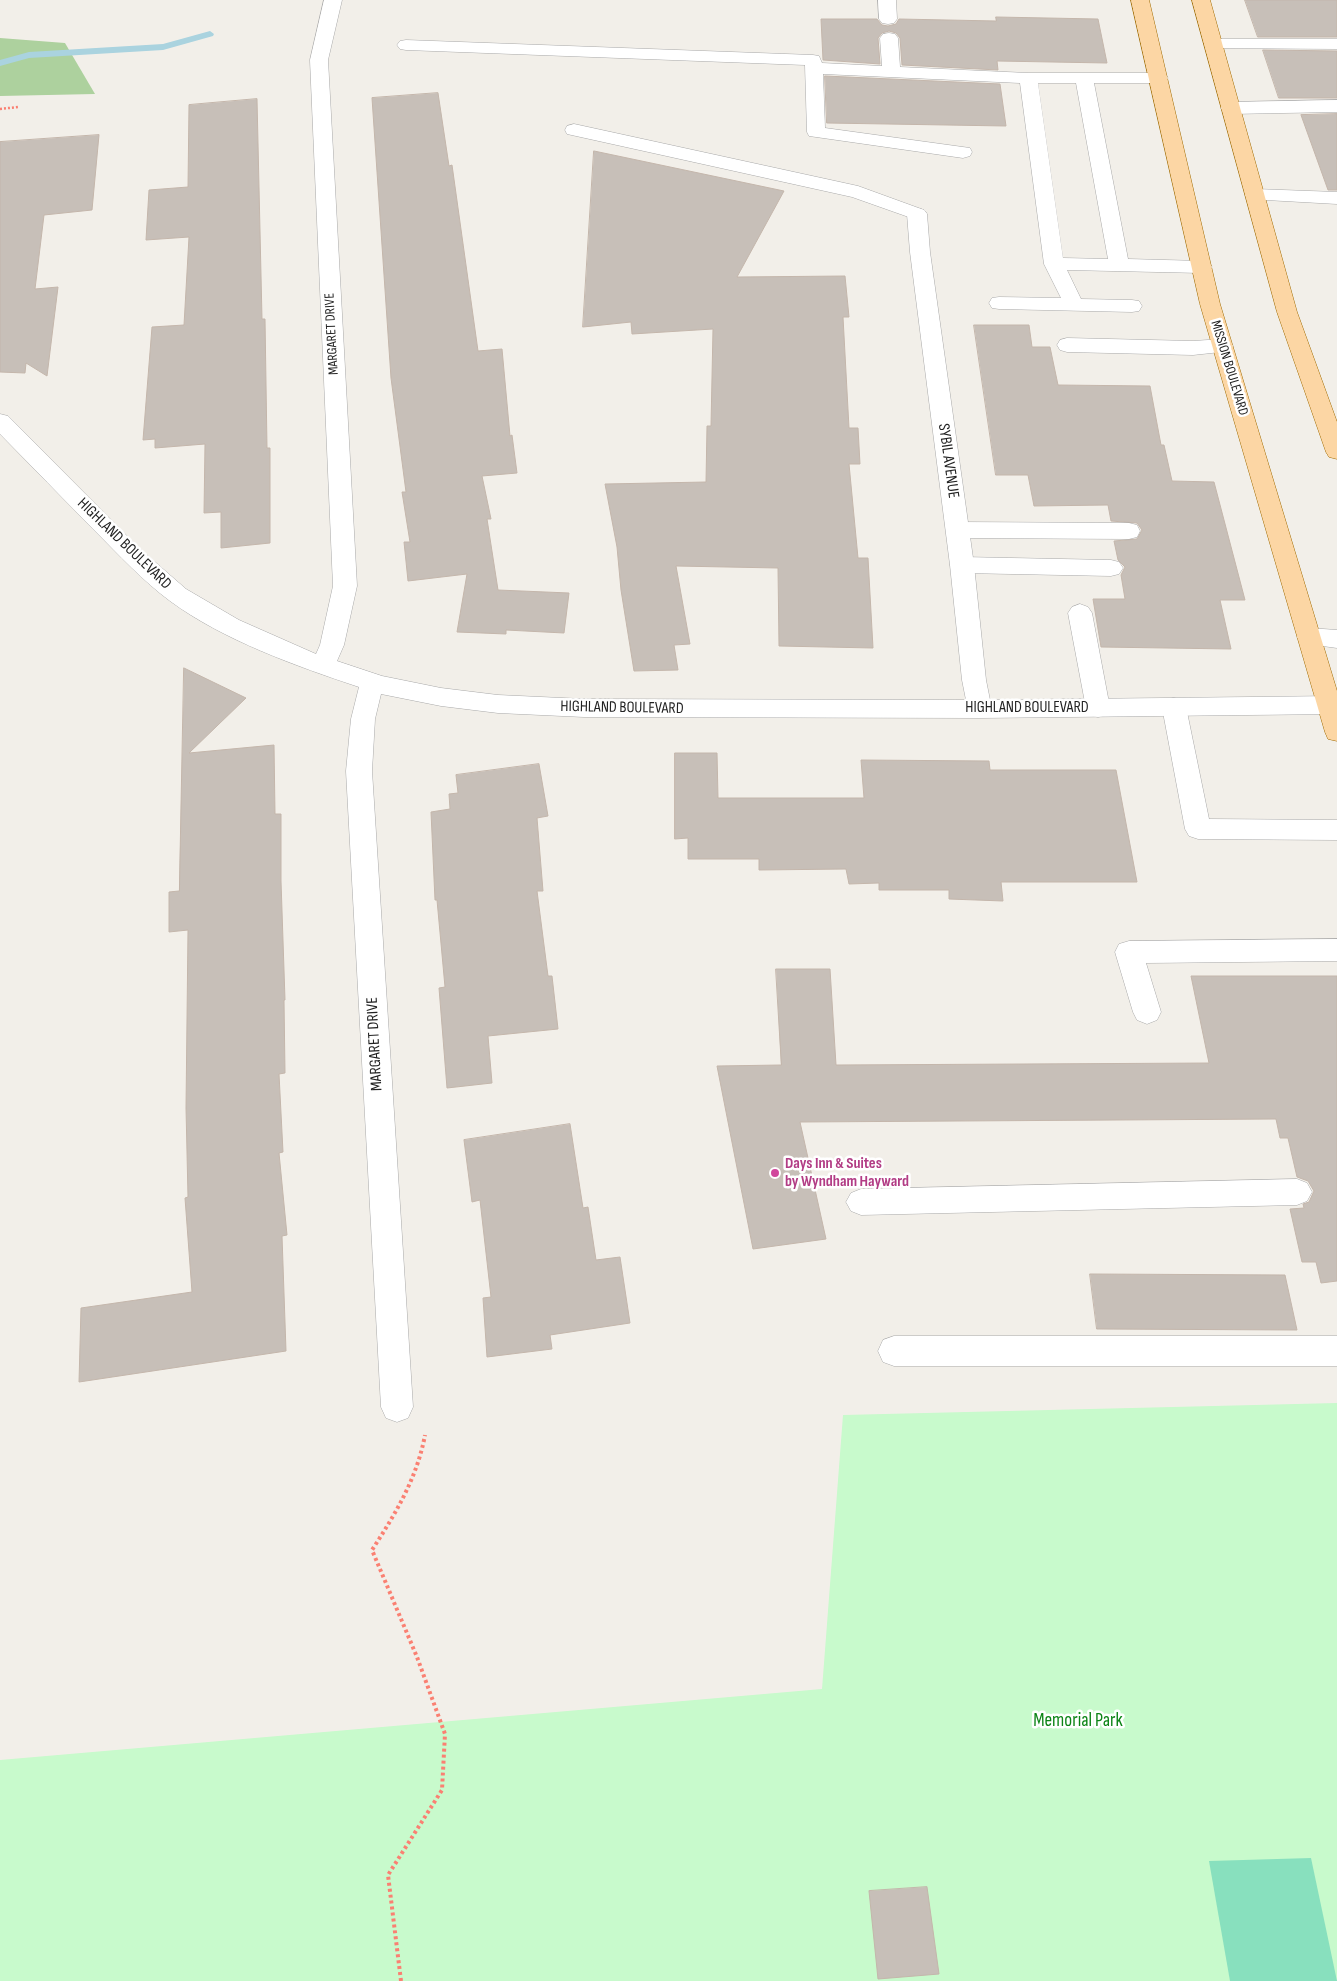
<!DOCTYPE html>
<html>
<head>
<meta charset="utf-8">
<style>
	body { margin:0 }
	canvas { display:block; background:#f2efe9 }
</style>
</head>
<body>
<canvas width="1337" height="1981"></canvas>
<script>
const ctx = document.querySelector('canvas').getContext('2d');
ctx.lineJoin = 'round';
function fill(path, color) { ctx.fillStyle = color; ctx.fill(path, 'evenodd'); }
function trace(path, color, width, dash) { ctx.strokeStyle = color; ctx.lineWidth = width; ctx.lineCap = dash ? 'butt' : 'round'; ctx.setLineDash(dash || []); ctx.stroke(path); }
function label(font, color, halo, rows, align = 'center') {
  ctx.font = font + ' "Sofia Sans Condensed",sans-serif'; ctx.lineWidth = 5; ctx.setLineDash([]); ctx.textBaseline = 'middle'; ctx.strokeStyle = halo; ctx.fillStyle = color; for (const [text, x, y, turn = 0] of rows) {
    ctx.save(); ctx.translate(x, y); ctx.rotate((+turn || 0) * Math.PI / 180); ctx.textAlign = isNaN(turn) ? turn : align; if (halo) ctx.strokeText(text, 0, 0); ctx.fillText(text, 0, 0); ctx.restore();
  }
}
const forest = new Path2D(`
	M 0,38 L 65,43 L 95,94 L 0,96 Z`);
const park = new Path2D(`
	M 1337,1403 L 1337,1981 L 0,1981 L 0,1760 L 822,1689 L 843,1415 Z`);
const pitch = new Path2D(`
	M 1311,1858 L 1337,1981 L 1230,1981 L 1209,1861 Z`);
const stream = new Path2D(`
	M 210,31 L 214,34 L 213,36 L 163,50 L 29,58 L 0,66 L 0,60 L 29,52 L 163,44 Z`);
const building = new Path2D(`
	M 1245,0 L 1337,0 L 1337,37 L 1258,37 Z
	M 996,17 L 1098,19 L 1107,63 L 997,61 L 998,70 L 902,65 L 900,38 L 896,33 L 889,31 L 882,33 L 878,38 L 880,64 L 823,60 L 821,19 L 877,19 L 882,25 L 888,26 L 896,24 L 899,19 L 996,21 Z
	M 1263,50 L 1337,51 L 1337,98 L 1279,98 Z
	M 825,76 L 1000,84 L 1006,126 L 827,123 Z
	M 438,93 L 449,166 L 452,165 L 478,351 L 502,349 L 510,436 L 512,435 L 517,473 L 482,476 L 491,519 L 487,519 L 498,590 L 569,593 L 564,633 L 506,630 L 506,634 L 457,632 L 467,574 L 408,581 L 404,542 L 410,542 L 402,492 L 406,492 L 391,378 L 372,98 Z
	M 257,99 L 262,319 L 265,319 L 267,448 L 270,448 L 270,543 L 221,548 L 221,512 L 204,513 L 205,444 L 155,448 L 155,439 L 143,440 L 152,327 L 184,325 L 189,237 L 146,240 L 149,190 L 188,187 L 189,105 Z
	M 1337,114 L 1337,190 L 1328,190 L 1301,115 Z
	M 99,135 L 92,210 L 44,215 L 35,289 L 58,287 L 47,376 L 26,363 L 25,373 L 0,372 L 0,142 Z
	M 594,151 L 784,191 L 737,277 L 845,276 L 849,317 L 843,317 L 849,428 L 858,428 L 860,464 L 849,464 L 858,558 L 868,558 L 873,648 L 779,646 L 778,568 L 676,566 L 690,644 L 674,645 L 678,670 L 634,671 L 621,590 L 617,547 L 605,484 L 706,482 L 707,426 L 711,426 L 713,329 L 632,334 L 631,322 L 583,327 Z
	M 974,325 L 1029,325 L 1032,347 L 1050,347 L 1058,385 L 1150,386 L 1161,445 L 1164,445 L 1172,481 L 1214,482 L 1245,600 L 1220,600 L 1231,649 L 1101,647 L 1093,599 L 1125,599 L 1121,575 L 1125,567 L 1118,560 L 1114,541 L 1137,539 L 1142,530 L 1137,523 L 1111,521 L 1108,505 L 1034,506 L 1028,475 L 996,475 Z
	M 184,668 L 246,698 L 189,753 L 274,745 L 275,814 L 281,814 L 281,881 L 285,1000 L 284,1000 L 285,1073 L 279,1074 L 283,1152 L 279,1153 L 287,1235 L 282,1236 L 286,1351 L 79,1382 L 81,1308 L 192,1292 L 185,1198 L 188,1197 L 186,1108 L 188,930 L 169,932 L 169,892 L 179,891 Z
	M 675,753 L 717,753 L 718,798 L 864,798 L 861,760 L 989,761 L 990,770 L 1116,770 L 1137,882 L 1001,882 L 1003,901 L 949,899 L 949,890 L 879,890 L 879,883 L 849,884 L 846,869 L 759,870 L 759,859 L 688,859 L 688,838 L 675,839 Z
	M 539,764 L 548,816 L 537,818 L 543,891 L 537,891 L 548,976 L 552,976 L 558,1029 L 488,1036 L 492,1083 L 447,1088 L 439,988 L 445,987 L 437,900 L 435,900 L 431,812 L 450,809 L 449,794 L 458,793 L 456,775 Z
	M 776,969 L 830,969 L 836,1065 L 1209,1063 L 1191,976 L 1337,976 L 1337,1281 L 1321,1283 L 1316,1262 L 1302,1262 L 1290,1209 L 1304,1208 L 1303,1204 L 1309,1202 L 1314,1191 L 1308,1181 L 1297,1177 L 1288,1138 L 1280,1138 L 1276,1119 L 800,1122 L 826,1239 L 753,1249 L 717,1066 L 781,1065 Z
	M 570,1124 L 583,1208 L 588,1207 L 596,1260 L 620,1257 L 630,1323 L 550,1335 L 552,1349 L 487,1357 L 483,1298 L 491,1297 L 480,1200 L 472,1202 L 464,1140 Z
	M 1090,1274 L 1285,1275 L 1297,1330 L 1097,1329 Z
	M 927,1887 L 939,1974 L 878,1979 L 869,1891 Z`);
const pathFar1 = new Path2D(`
	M 0,109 L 18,107`);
const path = new Path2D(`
	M 401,1981 L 388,1875 L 442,1790 L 445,1734 L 417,1657 L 372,1550 C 396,1513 417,1478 425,1435`);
const service = new Path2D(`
	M 878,0 L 896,0 L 897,19 L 894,23 L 888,24 L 882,23 L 879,19 Z
	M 889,33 L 895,34 L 898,38 L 900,67 L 1028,73 L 1159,73 L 1165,74 L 1168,78 L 1165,82 L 1159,83 L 1094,83 L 1128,259 L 1202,261 L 1209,263 L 1212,267 L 1209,271 L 1202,273 L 1067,270 L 1081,299 L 1132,300 L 1139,301 L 1142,306 L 1139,311 L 1132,312 L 999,309 L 992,308 L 989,303 L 992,298 L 999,297 L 1061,298 L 1044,264 L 1020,83 L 823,74 L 825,128 L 970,148 L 972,152 L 970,156 L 963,158 L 809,136 L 807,132 L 805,65 L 406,50 L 400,49 L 397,45 L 400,41 L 406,40 L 813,55 L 819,56 L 822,63 L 882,66 L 880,38 L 883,34 ZM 1038,83 L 1076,83 L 1108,259 L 1063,258 Z
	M 1213,39 L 1337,39 L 1337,49 L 1207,48 L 1204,44 L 1207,40 Z
	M 1337,100 L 1337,112 L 1230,114 L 1223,112 L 1221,108 L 1223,104 L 1230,102 Z
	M 574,124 L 858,186 L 924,210 L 927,214 L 924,218 L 917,220 L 852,197 L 567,134 L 565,130 L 567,126 Z
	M 1255,189 L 1337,192 L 1337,204 L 1248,199 L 1245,195 L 1248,191 Z
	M 1067,338 L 1193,341 L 1223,339 L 1230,341 L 1233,346 L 1230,351 L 1193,355 L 1067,352 L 1060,350 L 1057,345 L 1060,340 Z
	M 957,522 L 1129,523 L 1137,525 L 1140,531 L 1137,537 L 1129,539 L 957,538 L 949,536 L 946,530 L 949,524 Z
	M 962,557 L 1111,560 L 1119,562 L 1123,568 L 1119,574 L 1111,576 L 962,573 L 954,571 L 950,565 L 954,559 Z
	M 1080,604 L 1088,607 L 1092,613 L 1110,708 L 1107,715 L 1098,717 L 1089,715 L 1086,708 L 1068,613 L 1072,607 Z
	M 1174,698 L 1183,700 L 1186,707 L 1209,819 L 1337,820 L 1337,840 L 1198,839 L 1189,836 L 1185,829 L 1162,707 L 1165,700 Z
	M 1337,939 L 1337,961 L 1146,963 L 1161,1012 L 1157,1020 L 1147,1024 L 1137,1020 L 1133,1012 L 1115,952 L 1119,944 L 1129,941 Z
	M 1297,1179 L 1307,1183 L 1312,1192 L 1307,1201 L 1297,1205 L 861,1215 L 851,1211 L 846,1202 L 851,1193 L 861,1189 Z
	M 894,1336 L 1337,1336 L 1337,1366 L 894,1366 L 883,1362 L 878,1351 L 883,1340 Z`);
const minor = new Path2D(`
	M 324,0 L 342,0 L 328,60 L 357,586 L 344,645 L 337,661 L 382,676 L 441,688 L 498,695 L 584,699 L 966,700 L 962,680 L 950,565 L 910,252 L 907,214 L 910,210 L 917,208 L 924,210 L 927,214 L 930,252 L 974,565 L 986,680 L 990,700 L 1337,696 L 1337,714 L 980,718 L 584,717 L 498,713 L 441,706 L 381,694 L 375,719 L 372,771 L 413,1407 L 408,1418 L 397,1422 L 386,1418 L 381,1407 L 346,771 L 351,719 L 359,687 C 296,666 223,640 170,601 C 143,581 119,555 95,531 C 63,499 32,466 0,434 L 0,414 L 8,416 L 139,548 L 186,589 L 239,620 L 316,654 L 320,645 L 333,586 L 310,60 Z
	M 1309,628 L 1337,630 L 1337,648 L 1301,643 L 1297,637 L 1301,631 Z`);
const primary = new Path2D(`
	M 1131,0 L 1149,0 L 1220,304 L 1337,691 L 1337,741 L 1328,739 L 1325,732 L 1200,304 Z
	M 1192,0 L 1210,0 L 1297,312 L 1337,422 L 1337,459 L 1329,457 L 1326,452 L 1277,312 Z`);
const markers = [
	[775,1173,5,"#d1479c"]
];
const farStreetnames = [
	["MARGARET DRIVE",332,334,-93],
	["MISSION BOULEVARD",1229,368,73]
];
const streetNames = [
	["SYBIL AVENUE",948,461,82],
	["HIGHLAND BOULEVARD",124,544,44],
	["HIGHLAND BOULEVARD",622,708,1],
	["HIGHLAND BOULEVARD",1027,708],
	["MARGARET DRIVE",375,1044,-93]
];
const hotelNames = [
	["Days Inn & Suites",785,1164],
	["by Wyndham Hayward",785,1182]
];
const nearParknames = [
	["Memorial Park",1078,1721]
];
fill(forest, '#add19e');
fill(park, '#c8facc');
fill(pitch, '#88e0be');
fill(stream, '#aad3df');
fill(building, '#c7bfb8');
trace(building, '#c4b6ab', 1);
trace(service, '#a9a9a9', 1);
trace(minor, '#a9a9a9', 1);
trace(primary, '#a06b00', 1);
trace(pathFar1, '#fa8072', 2.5, [2, 2]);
trace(path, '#fa8072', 4, [3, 3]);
fill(service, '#fff');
fill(minor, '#fff');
fill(primary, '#fcd6a4');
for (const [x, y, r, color] of markers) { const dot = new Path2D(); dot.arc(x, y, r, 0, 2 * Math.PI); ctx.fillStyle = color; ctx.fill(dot); trace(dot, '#fff', 2); }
label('14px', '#222', '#fff', farStreetnames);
label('16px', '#222', '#fff', streetNames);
label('bold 16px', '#b23c85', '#fff', hotelNames, 'left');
label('19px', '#0c8416', '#fff', nearParknames);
</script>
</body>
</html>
